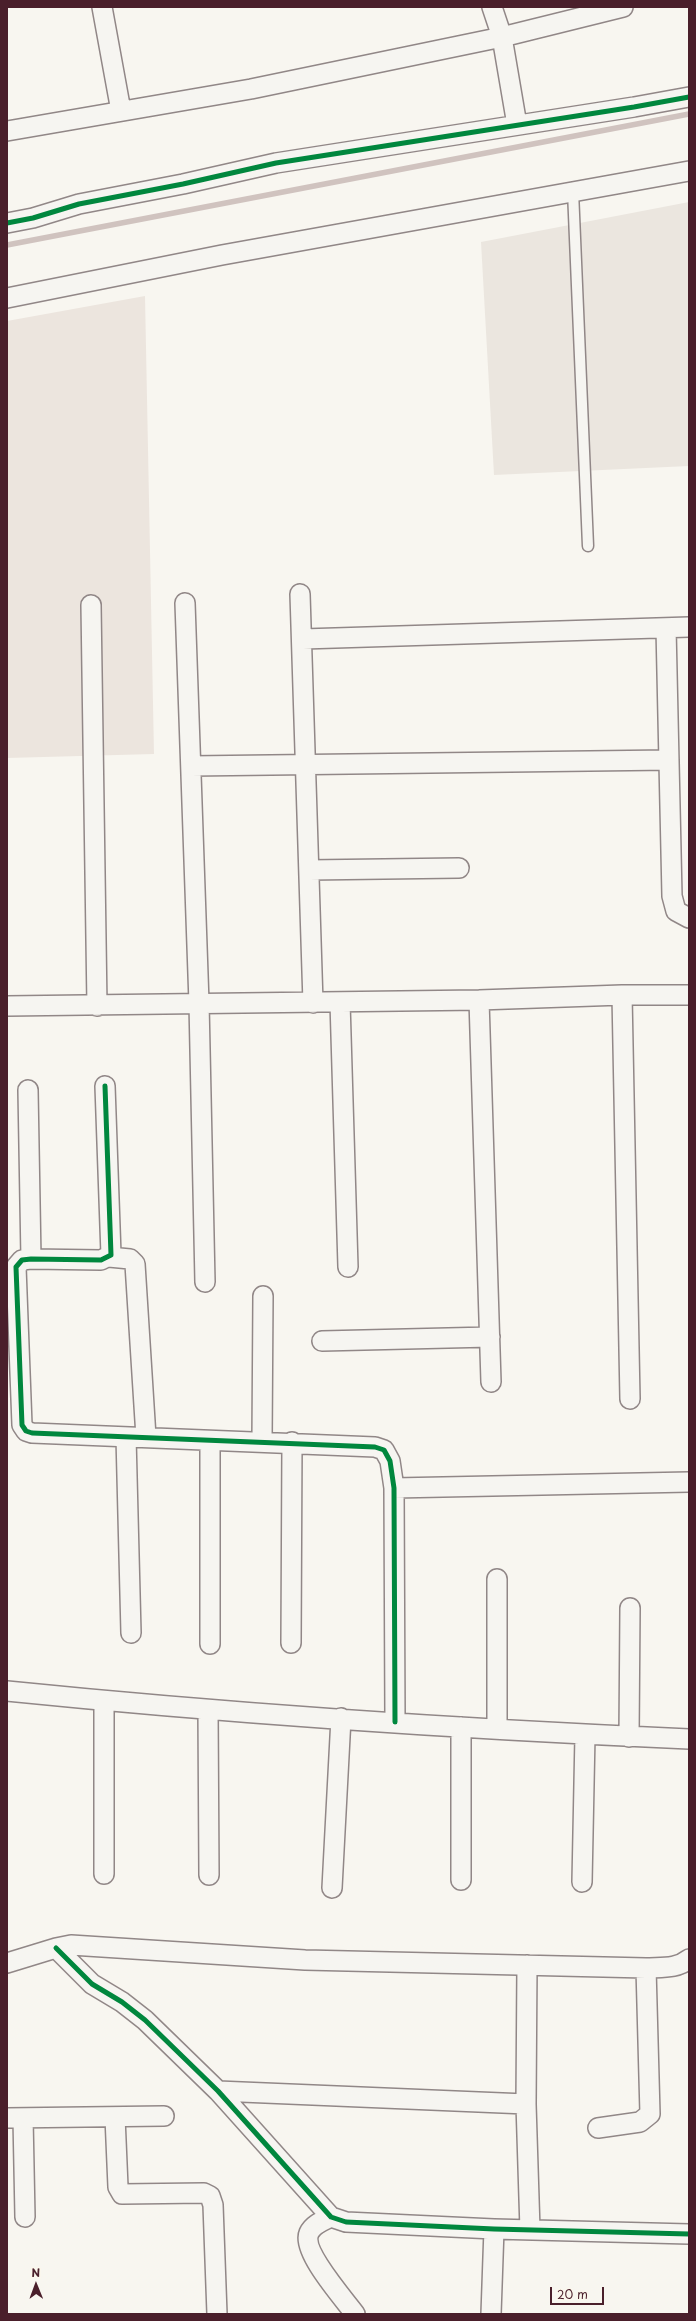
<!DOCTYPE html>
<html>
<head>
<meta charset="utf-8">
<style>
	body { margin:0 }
	#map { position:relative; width:696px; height:2321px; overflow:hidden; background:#f8f6f0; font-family:"Playpen Sans",sans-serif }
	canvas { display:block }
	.frame { position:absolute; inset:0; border:8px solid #4a1f2b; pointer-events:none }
	.north { position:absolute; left:16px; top:2265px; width:40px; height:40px; -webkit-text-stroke:3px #fbf7ec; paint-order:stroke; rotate:359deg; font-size:11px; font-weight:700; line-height:16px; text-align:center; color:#4a1f2b }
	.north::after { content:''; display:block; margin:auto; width:14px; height:18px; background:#4a1f2b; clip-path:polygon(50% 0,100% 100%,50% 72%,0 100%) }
	.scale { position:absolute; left:550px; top:2287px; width:54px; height:18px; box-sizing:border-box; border:2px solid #4a1f2b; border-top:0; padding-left:5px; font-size:12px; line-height:14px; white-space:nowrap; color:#4a1f2b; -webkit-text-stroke:3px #fbf7ec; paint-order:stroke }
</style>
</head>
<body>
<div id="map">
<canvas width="696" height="2321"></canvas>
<div class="frame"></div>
<div class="north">N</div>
<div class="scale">20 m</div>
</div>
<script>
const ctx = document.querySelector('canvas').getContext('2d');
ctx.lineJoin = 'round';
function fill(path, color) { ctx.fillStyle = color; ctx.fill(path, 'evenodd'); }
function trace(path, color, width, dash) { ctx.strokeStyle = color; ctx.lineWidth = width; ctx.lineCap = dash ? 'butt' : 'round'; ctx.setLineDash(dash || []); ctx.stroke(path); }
const built = new Path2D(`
	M 689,202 L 689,466 L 494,475 L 481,242 Z`);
const green = new Path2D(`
	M 145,296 L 154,754 L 7,758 L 7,321 Z`);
const stream = new Path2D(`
	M 7,245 L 689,114`);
const lane = new Path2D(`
	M 573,191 L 588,546`);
const street = new Path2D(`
	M 102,7 L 121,111
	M 492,7 L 502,37 L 517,125
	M 7,131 L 251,89 L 502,37 L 623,7
	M 7,223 L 33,218 L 79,204 L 183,184 L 276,163 L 634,107 L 689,97
	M 7,298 L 222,255 L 689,171
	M 300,594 L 313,1003
	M 185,603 L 199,1003 L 205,1282
	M 91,605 L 97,1006
	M 666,628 L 672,896 L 676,911 L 689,918
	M 303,639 L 689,627
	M 191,766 L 669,760
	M 309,870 L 459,868
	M 622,995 L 630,1399
	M 479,1000 L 491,1382
	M 340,1002 L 348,1267
	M 7,1006 L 479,1000 L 622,995 L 689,995
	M 105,1086 L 111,1255 L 101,1260 L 31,1259 L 22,1260 L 16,1267 L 22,1425 L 26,1431 L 32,1433 L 375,1447 L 384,1450 L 390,1461 L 394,1488 L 395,1722
	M 28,1090 L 31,1259
	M 109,1257 L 130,1259 L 135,1264 L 146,1437
	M 322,1341 L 490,1337
	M 126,1437 L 131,1633
	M 210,1441 L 210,1644
	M 262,1441 L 263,1296
	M 394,1488 L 689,1482
	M 497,1579 L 497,1729
	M 291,1643 L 292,1442
	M 7,1691 C 234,1714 461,1729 689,1739
	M 104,1701 L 104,1874
	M 208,1710 L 209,1875
	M 461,1727 L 461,1880
	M 629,1737 L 630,1608
	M 582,1882 L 585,1735
	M 332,1888 L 341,1718
	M 56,1948 L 92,1984 L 122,2002 L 145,2020 L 218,2091 L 331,2217 L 346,2222 L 494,2229 L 689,2234
	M 7,1963 L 56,1948 L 71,1945 L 305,1960 L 646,1968 C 662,1967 677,1969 689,1959
	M 527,1965 L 526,2104 L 530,2230
	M 218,2091 L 526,2104
	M 115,2117 L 118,2187 L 122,2194 L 204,2193 L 210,2196 L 213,2205 L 217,2314
	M 7,2118 L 164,2116
	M 23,2118 L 25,2217
	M 598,2128 L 640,2122 L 650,2114 L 646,1968
	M 331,2217 C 323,2221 313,2224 309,2233 C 301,2251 344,2299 355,2314
	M 491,2314 L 494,2229`);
const cycleway = new Path2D(`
	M 7,223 L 33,218 L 79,204 L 183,184 L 276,163 L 634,107 L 689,97
	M 105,1086 L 111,1255 L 101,1260 L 31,1259 L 22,1260 L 16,1267 L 22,1425 L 26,1431 L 32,1433 L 375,1447 L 384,1450 L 390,1461 L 394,1488 L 395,1722
	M 56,1948 L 92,1984 L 122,2002 L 145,2020 L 218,2091 L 331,2217 L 346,2222 L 494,2229 L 689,2234`);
fill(built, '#ebe6df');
fill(green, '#ece5de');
trace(stream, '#d0c3bf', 5.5);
trace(lane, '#918787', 13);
trace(street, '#918787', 22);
trace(lane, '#f6f5f1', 10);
trace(street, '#f6f5f1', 19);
trace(cycleway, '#00873e', 5);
</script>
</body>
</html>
